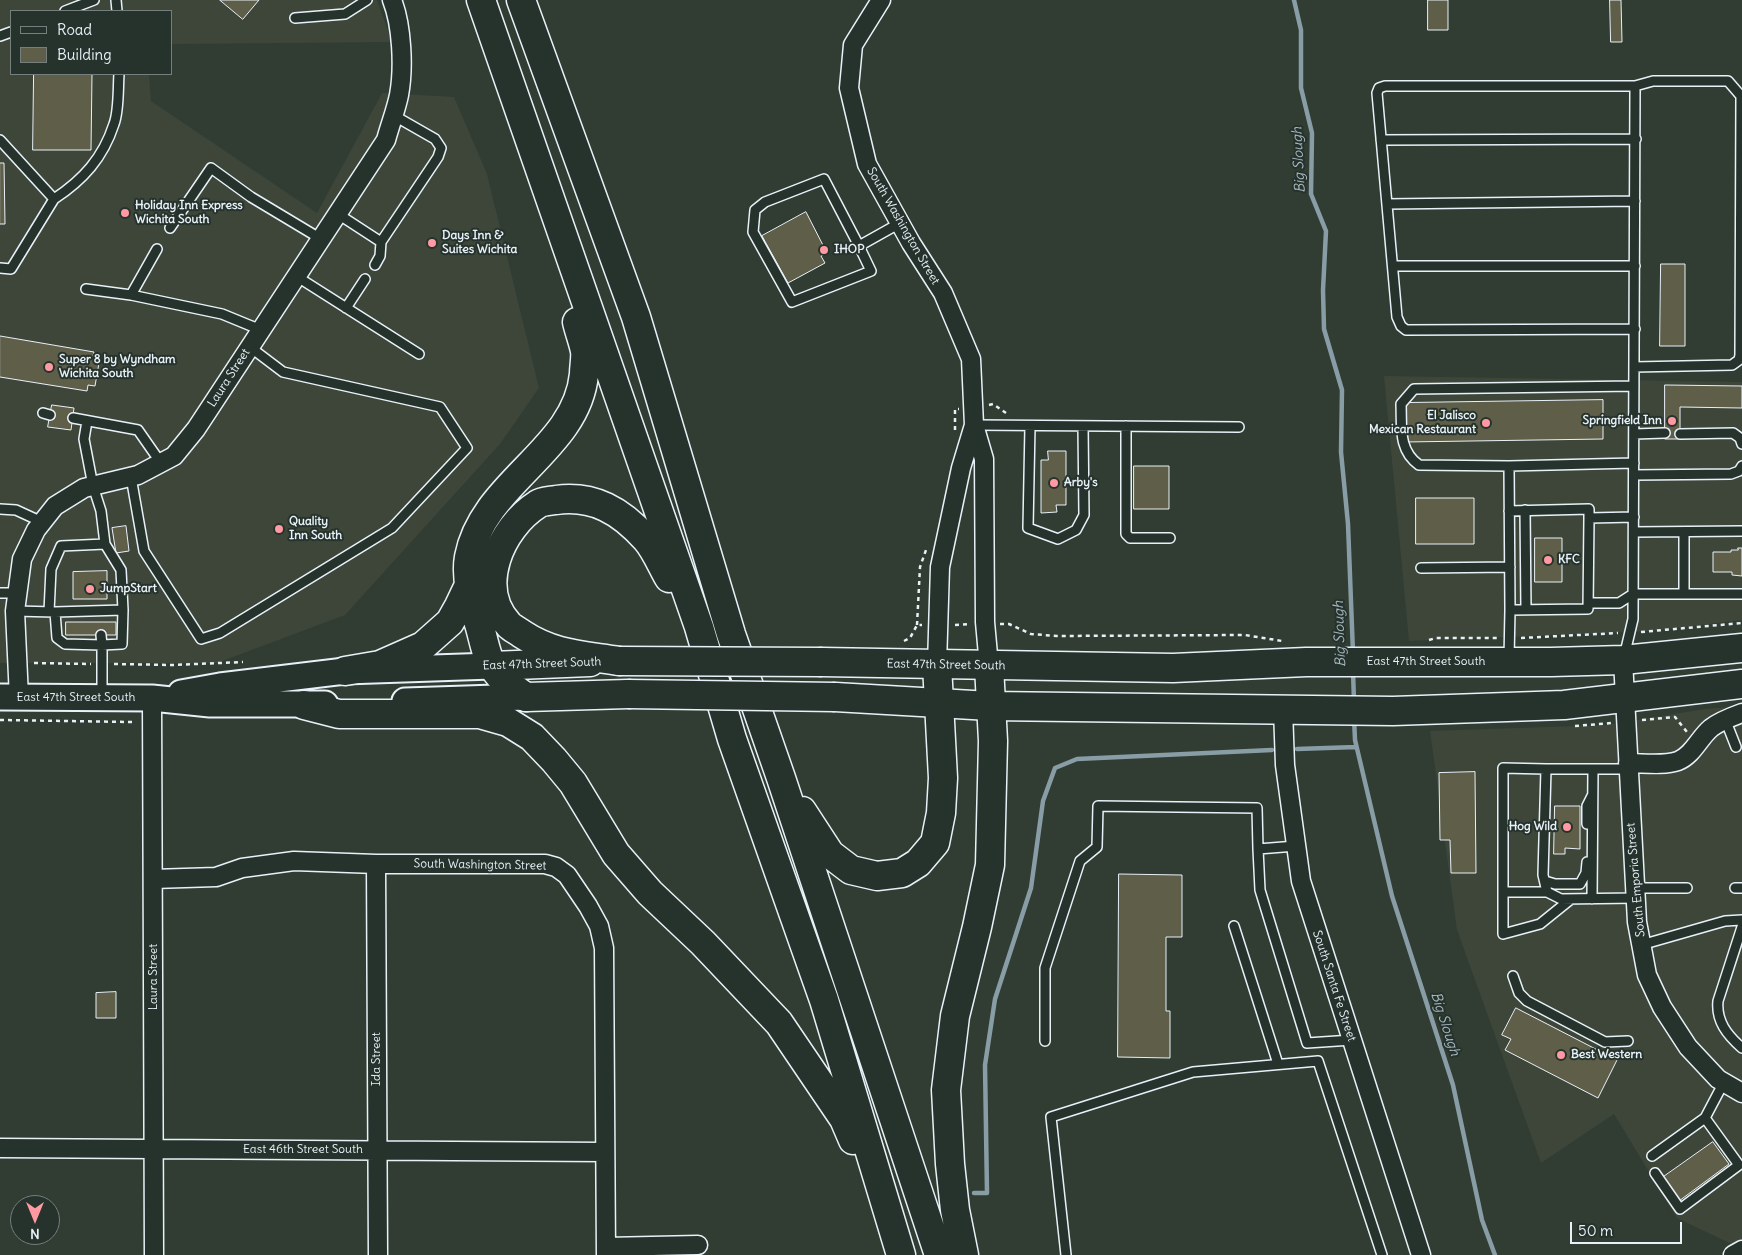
<!DOCTYPE html>
<html>
<head>
<meta charset="utf-8">
<style>
	body { margin:0 }
	#map { position:relative; width:1742px; height:1255px; overflow:hidden; background:#313c33; font-family:Delius,sans-serif }
	canvas { display:block }
	.legend { position:absolute; left:10px; top:10px; width:162px; height:65px; box-sizing:border-box; background:#26332d; border:1px solid #747f7e; margin:0; padding:6px 9px; list-style:none; font-size:15px; color:#e8f1f8 }
	.legend li { display:flex; align-items:center; gap:10px; height:25px }
	.legend b { width:25px; border:1px solid #747f7e }
	.north { position:absolute; left:10px; top:1195px; width:50px; height:50px; box-sizing:border-box; background:#26332d; border:1px solid #747f7e; border-radius:50%; rotate:180deg; font-size:14px; font-weight:700; line-height:20px; text-align:center; color:#e8f1f8 }
	.north::after { content:''; display:block; margin:auto; width:18px; height:22px; background:#ff9aa2; clip-path:polygon(50% 0,100% 100%,50% 72%,0 100%) }
	.scale { position:absolute; left:1570px; top:1222px; width:112px; height:22px; box-sizing:border-box; border:2px solid #e8f1f8; border-top:0; padding-left:6px; font-size:15px; line-height:18px; white-space:nowrap; color:#e8f1f8; -webkit-text-stroke:4px #26332d; paint-order:stroke }
</style>
</head>
<body>
<div id="map">
<canvas width="1742" height="1255"></canvas>
<ul class="legend">
<li><b style="height:6px;background:#26332d"></b>Road</li>
<li><b style="height:14px;background:#5e5e49"></b>Building</li>
</ul>
<div class="north">N</div>
<div class="scale">50 m</div>
</div>
<script>
const ctx = document.querySelector('canvas').getContext('2d');
ctx.lineJoin = 'round';
function fill(path, color) { ctx.fillStyle = color; ctx.fill(path, 'evenodd'); }
function trace(path, color, width, dash) { ctx.strokeStyle = color; ctx.lineWidth = width; ctx.lineCap = dash ? 'butt' : 'round'; ctx.setLineDash(dash || []); ctx.stroke(path); }
function label(font, color, halo, rows, align = 'center') {
  ctx.font = font + ' Delius,sans-serif'; ctx.lineWidth = 4; ctx.setLineDash([]); ctx.textBaseline = 'middle'; ctx.strokeStyle = halo; ctx.fillStyle = color; for (const [text, x, y, turn = 0] of rows) {
    ctx.save(); ctx.translate(x, y); ctx.rotate((+turn || 0) * Math.PI / 180); ctx.textAlign = isNaN(turn) ? turn : align; if (halo) ctx.strokeText(text, 0, 0); ctx.fillText(text, 0, 0); ctx.restore();
  }
}
const built = new Path2D(`
	M 0,0 L 377,0 L 392,42 L 171,44 L 171,11 L 11,11 L 11,74 L 149,74 L 151,101 L 317,213 L 382,93 L 454,97 L 487,174 L 539,388 L 500,444 L 345,615 L 217,663 L 0,663 Z
	M 1384,376 L 1742,382 L 1742,620 L 1651,631 L 1409,641 Z
	M 1742,706 L 1742,1249 L 1677,1218 L 1614,1114 L 1541,1163 L 1457,930 L 1430,731 L 1606,725 L 1705,709 Z`);
const stream = new Path2D(`
	M 1294,0 L 1301,30 L 1301,88 L 1312,133 L 1311,194 L 1326,231 L 1323,290 L 1324,329 L 1342,390 L 1341,452 L 1348,524 L 1353,653
	M 1353,671 L 1354,701
	M 1354,718 L 1355,740 L 1392,896 L 1453,1085 L 1482,1220 L 1495,1255
	M 1297,749 L 1356,747
	M 974,1193 L 987,1193 L 985,1065 L 995,999 L 1031,888 L 1043,801 L 1055,768 L 1077,759 L 1272,750`);
const building = new Path2D(`
	M 220,0 L 259,0 L 243,19 Z
	M 1428,0 L 1448,0 L 1448,30 L 1428,30 Z
	M 1610,0 L 1621,0 L 1622,42 L 1611,42 Z
	M 34,74 L 92,74 L 91,150 L 33,150 Z
	M 0,163 L 4,163 L 5,224 L 0,224 Z
	M 806,212 L 827,253 L 821,256 L 825,263 L 788,283 L 762,236 Z
	M 1661,264 L 1685,264 L 1685,346 L 1660,346 Z
	M 0,336 L 94,352 L 93,356 L 100,357 L 95,386 L 88,385 L 87,391 L 0,377 Z
	M 1665,385 L 1742,386 L 1742,408 L 1680,407 L 1680,439 L 1665,439 Z
	M 1603,400 L 1603,439 L 1404,442 L 1404,403 Z
	M 52,405 L 74,408 L 71,430 L 48,427 Z
	M 1048,451 L 1066,451 L 1066,505 L 1056,505 L 1057,512 L 1041,513 L 1041,460 L 1048,460 Z
	M 1134,466 L 1169,466 L 1169,509 L 1134,509 Z
	M 1416,498 L 1474,498 L 1474,544 L 1416,544 Z
	M 126,526 L 129,551 L 116,553 L 112,528 Z
	M 1535,538 L 1562,538 L 1562,582 L 1535,582 Z
	M 1738,548 L 1742,548 L 1742,576 L 1732,575 L 1732,572 L 1713,572 L 1713,552 L 1731,552 L 1731,550 L 1738,550 Z
	M 107,571 L 107,599 L 73,599 L 73,572 Z
	M 66,622 L 116,622 L 116,635 L 66,635 Z
	M 1475,772 L 1476,873 L 1451,873 L 1450,840 L 1440,840 L 1439,773 Z
	M 1555,806 L 1580,806 L 1580,849 L 1565,848 L 1565,854 L 1554,854 Z
	M 1119,874 L 1182,875 L 1182,937 L 1166,937 L 1166,1011 L 1170,1011 L 1170,1058 L 1118,1057 Z
	M 116,992 L 116,1018 L 96,1018 L 96,993 Z
	M 1516,1008 L 1617,1060 L 1598,1098 L 1505,1050 L 1511,1039 L 1502,1035 Z
	M 1713,1142 L 1729,1164 L 1679,1201 L 1662,1178 Z`);
const path = new Path2D(`
	M 989,405 L 993,404 L 1006,413
	M 955,430 L 955,409 L 959,409
	M 1000,624 L 1009,624 L 1031,634 L 1057,636 L 1245,635 L 1282,641
	M 917,625 L 920,567 L 926,550
	M 955,625 L 969,624
	M 1641,632 L 1742,623
	M 1521,638 L 1618,633
	M 1429,640 L 1436,638 L 1498,638
	M 904,641 L 910,638 L 917,625 L 922,625
	M 34,663 L 91,664
	M 114,664 L 173,665 L 243,662
	M 0,720 L 132,722
	M 1642,720 L 1675,717 L 1687,732
	M 1575,726 L 1612,723`);
const service = new Path2D(`
	M 116,0 L 117,11
	M 65,11 L 94,0
	M 295,18 L 345,14 L 367,0
	M 0,36 L 11,32
	M 0,140 L 54,199 L 11,269 L 0,268
	M 1381,140 L 1636,139
	M 54,199 C 83,180 103,158 114,124 C 119,111 118,89 119,74
	M 1387,204 L 1635,201
	M 338,214 L 381,242
	M 170,228 L 211,168 L 251,197 L 321,239
	M 859,246 L 824,179 L 765,202 L 755,210 L 753,232 L 792,302 L 871,271 L 859,246 L 900,223
	M 375,265 L 380,256 L 381,242 L 438,157 L 441,148 L 435,139 L 393,115
	M 1393,266 L 1635,266
	M 296,276 L 419,354
	M 86,289 L 131,295 L 222,314 L 261,330
	M 131,295 L 157,249
	M 346,308 L 365,279
	M 1635,329 L 1406,330 L 1401,326 L 1397,317 L 1377,93 L 1379,88 L 1385,86 L 1635,86
	M 43,413 L 50,415
	M 73,418 L 138,430 L 161,463
	M 87,421 L 84,439 L 93,486 L 101,511 L 105,544 L 121,570 L 123,610 L 122,644 L 102,645 L 102,695
	M 974,425 L 1239,427
	M 1030,426 L 1028,528 L 1058,539 L 1076,530 L 1084,515 L 1083,426
	M 1126,426 L 1126,534 L 1130,538 L 1170,538
	M 1634,434 L 1665,433
	M 1680,434 L 1733,433 L 1740,438 L 1742,444
	M 1634,463 L 1509,466 L 1419,465 C 1398,450 1402,427 1401,404 L 1414,389 L 1634,386
	M 1634,475 L 1731,474 L 1739,471 L 1742,466
	M 131,477 L 144,551 L 201,639 L 220,633 L 392,528 L 467,448 L 440,407 L 283,372 L 250,347
	M 0,509 L 16,510 L 42,522
	M 1525,510 L 1526,610
	M 1509,511 L 1589,509 L 1589,518 L 1634,517
	M 1634,532 L 1742,531
	M 1684,532 L 1684,594
	M 1421,568 L 1510,567
	M 0,593 L 17,593
	M 1589,603 L 1619,603 L 1633,594 L 1742,594
	M 1510,610 L 1588,609 L 1589,518
	M 15,611 L 55,612 L 57,638 L 65,644 L 102,645 L 101,635
	M 49,612 L 51,569 L 61,546 L 105,544
	M 55,612 L 123,610
	M 1624,657 L 1633,619 L 1635,86 L 1653,81 L 1728,81 L 1741,96 L 1740,355 L 1739,360 L 1732,365 L 1634,367
	M 1509,659 L 1510,610 L 1509,466
	M 1725,719 L 1736,747
	M 1546,769 L 1503,768 L 1503,934 L 1540,924 L 1571,899
	M 1628,769 L 1546,769 L 1543,875 L 1547,892 L 1561,899 L 1636,898
	M 1587,824 L 1587,806 L 1592,796
	M 1258,849 L 1260,890 L 1307,1043 L 1352,1040
	M 1545,881 L 1555,884 L 1580,884 L 1586,873 L 1587,862
	M 1635,888 L 1687,888
	M 1735,888 L 1742,888
	M 1503,892 L 1547,892
	M 1592,899 L 1593,769
	M 1234,926 L 1278,1064
	M 1742,927 L 1718,1001 C 1716,1021 1727,1035 1742,1048
	M 1641,945 L 1725,921 L 1742,920
	M 1513,976 L 1519,993 L 1527,1001 L 1605,1042 L 1628,1041
	M 1045,1041 L 1045,968 L 1080,861 L 1097,847 L 1098,806 L 1257,808 L 1258,849 L 1296,846
	M 1652,1156 L 1705,1118 L 1724,1082
	M 1655,1173 L 1680,1209 L 1739,1165 L 1705,1118
	M 1066,1255 L 1051,1117 L 1193,1072 L 1318,1061 L 1382,1255`);
const minor = new Path2D(`
	M 881,0 L 853,45 L 849,88 L 867,164 L 911,243 L 943,293 L 971,359 L 974,425 L 984,459 L 985,622 L 989,666
	M 1623,660 L 1637,922 L 1647,975 L 1662,1007 L 1688,1047 L 1718,1079 L 1742,1093
	M 937,665 L 940,567 L 961,468 L 974,425
	M 19,698 L 15,611 L 22,559 L 36,530 L 55,506 L 84,488 L 138,475 L 174,456 L 196,429 L 386,140 C 390,125 396,110 399,95 C 404,68 402,25 392,0
	M 152,698 L 154,1255
	M 1283,709 L 1285,765 L 1301,881 L 1421,1255
	M 1628,763 C 1644,763 1663,766 1678,761 C 1693,755 1699,738 1711,728 C 1720,721 1731,717 1742,713
	M 376,864 L 378,1255
	M 153,879 L 216,877 L 242,868 L 294,861 L 376,864 L 545,864 L 556,867 L 567,875 L 588,906 L 599,926 L 604,948 L 606,1255
	M 0,1148 L 605,1152
	M 606,1247 L 698,1245
	M 1733,1255 L 1742,1250`);
const secondary = new Path2D(`
	M 181,693 L 220,686 L 345,671 L 492,666
	M 0,697 L 152,698 L 210,704 L 325,704
	M 405,701 L 526,697`);
const primary = new Path2D(`
	M 822,662 L 1173,668 L 1306,662 L 1551,662 L 1623,660 L 1742,648
	M 492,666 L 590,662
	M 526,697 L 628,694
	M 835,697 L 990,706 L 1393,711 L 1564,705 L 1742,684`);
const motorway = new Path2D(`
	M 481,0 L 699,627 L 732,739 L 824,1000 L 901,1255
	M 521,0 L 636,317 L 731,634 L 781,778 L 939,1255
	M 619,661 C 582,655 554,655 522,634 C 518,631 512,628 509,625 C 474,588 500,528 538,504 C 542,501 550,501 556,500 C 594,495 621,511 646,539 C 655,549 662,566 669,578
	M 345,671 L 380,665 L 423,646 L 450,622 L 459,606 L 470,583
	M 526,697 C 514,689 501,680 493,667 C 486,657 483,636 479,624 C 473,604 465,578 469,557 C 483,482 577,450 584,374 C 584,366 586,358 585,351 C 583,341 579,331 577,322
	M 304,705 L 339,714 L 480,714 L 508,722 L 532,737 L 554,760 L 573,783 L 616,854 L 650,893 L 703,943 L 779,1023 L 844,1119 L 853,1140
	M 802,811 L 830,854 L 851,870 L 877,876 L 902,873 L 918,863 L 935,843 L 941,813 L 943,778 L 937,665
	M 964,1255 L 955,1210 L 950,1164 L 946,1090 L 955,1016 L 977,927 L 990,865 L 993,741 L 989,666`);
const primaryBridge = new Path2D(`
	M 619,661 L 822,662
	M 628,694 L 835,697`);
const markers = [
	[125,213,5,"#ff9aa2"],
	[432,243,5,"#ff9aa2"],
	[824,250,5,"#ff9aa2"],
	[49,367,5,"#ff9aa2"],
	[1672,421,5,"#ff9aa2"],
	[1486,423,5,"#ff9aa2"],
	[1054,483,5,"#ff9aa2"],
	[279,529,5,"#ff9aa2"],
	[1548,560,5,"#ff9aa2"],
	[90,589,5,"#ff9aa2"],
	[1567,827,5,"#ff9aa2"],
	[1561,1055,5,"#ff9aa2"]
];
const poiNames = [
	["Holiday Inn Express",135,206],
	["Wichita South",135,220],
	["Days Inn &",442,236],
	["Suites Wichita",442,250],
	["IHOP",834,250],
	["Super 8 by Wyndham",59,360],
	["Wichita South",59,374],
	["El Jalisco",1476,416,"right"],
	["Mexican Restaurant",1476,430,"right"],
	["Springfield Inn",1662,421,"right"],
	["Arby's",1064,483],
	["Quality",289,522],
	["Inn South",289,536],
	["KFC",1558,560],
	["JumpStart",100,589],
	["Hog Wild",1557,827,"right"],
	["Best Western",1571,1055]
];
const streetNames = [
	["South Washington Street",903,226,60],
	["Laura Street",229,378,-57],
	["East 47th Street South",1426,662],
	["East 47th Street South",542,664,-2],
	["East 47th Street South",946,665,1],
	["East 47th Street South",76,698],
	["South Washington Street",480,865,1],
	["South Emporia Street",1636,880,-95],
	["Laura Street",154,977,-90],
	["South Santa Fe Street",1334,986,72],
	["Ida Street",377,1059,-90],
	["East 46th Street South",303,1150]
];
const waterNames = [
	["Big Slough",1299,160,-93],
	["Big Slough",1340,634,-92],
	["Big Slough",1445,1024,72]
];
fill(built, '#3e463a');
trace(stream, '#889da5', 4.5);
fill(building, '#5e5e49');
trace(building, '#e8f1f8', 1);
trace(service, '#e8f1f8', 12);
trace(minor, '#e8f1f8', 21);
trace(secondary, '#e8f1f8', 29);
trace(primary, '#e8f1f8', 31);
trace(motorway, '#e8f1f8', 31);
trace(path, '#e8f1f8', 2.5, [4, 4]);
trace(service, '#26332d', 9);
trace(minor, '#26332d', 18);
trace(secondary, '#26332d', 25);
trace(primary, '#26332d', 28);
trace(motorway, '#26332d', 28);
trace(primaryBridge, '#e8f1f8', 31, []);
trace(primaryBridge, '#26332d', 28);
for (const [x, y, r, color] of markers) { const dot = new Path2D(); dot.arc(x, y, r, 0, 2 * Math.PI); ctx.fillStyle = color; ctx.fill(dot); trace(dot, '#26332d', 2); }
label('bold 12px', '#e8f1f8', '#26332d', poiNames, 'left');
label('12px', '#e8f1f8', '#26332d', streetNames);
label('italic 14px', '#a8b9c1', '#26332d', waterNames);
</script>
</body>
</html>
